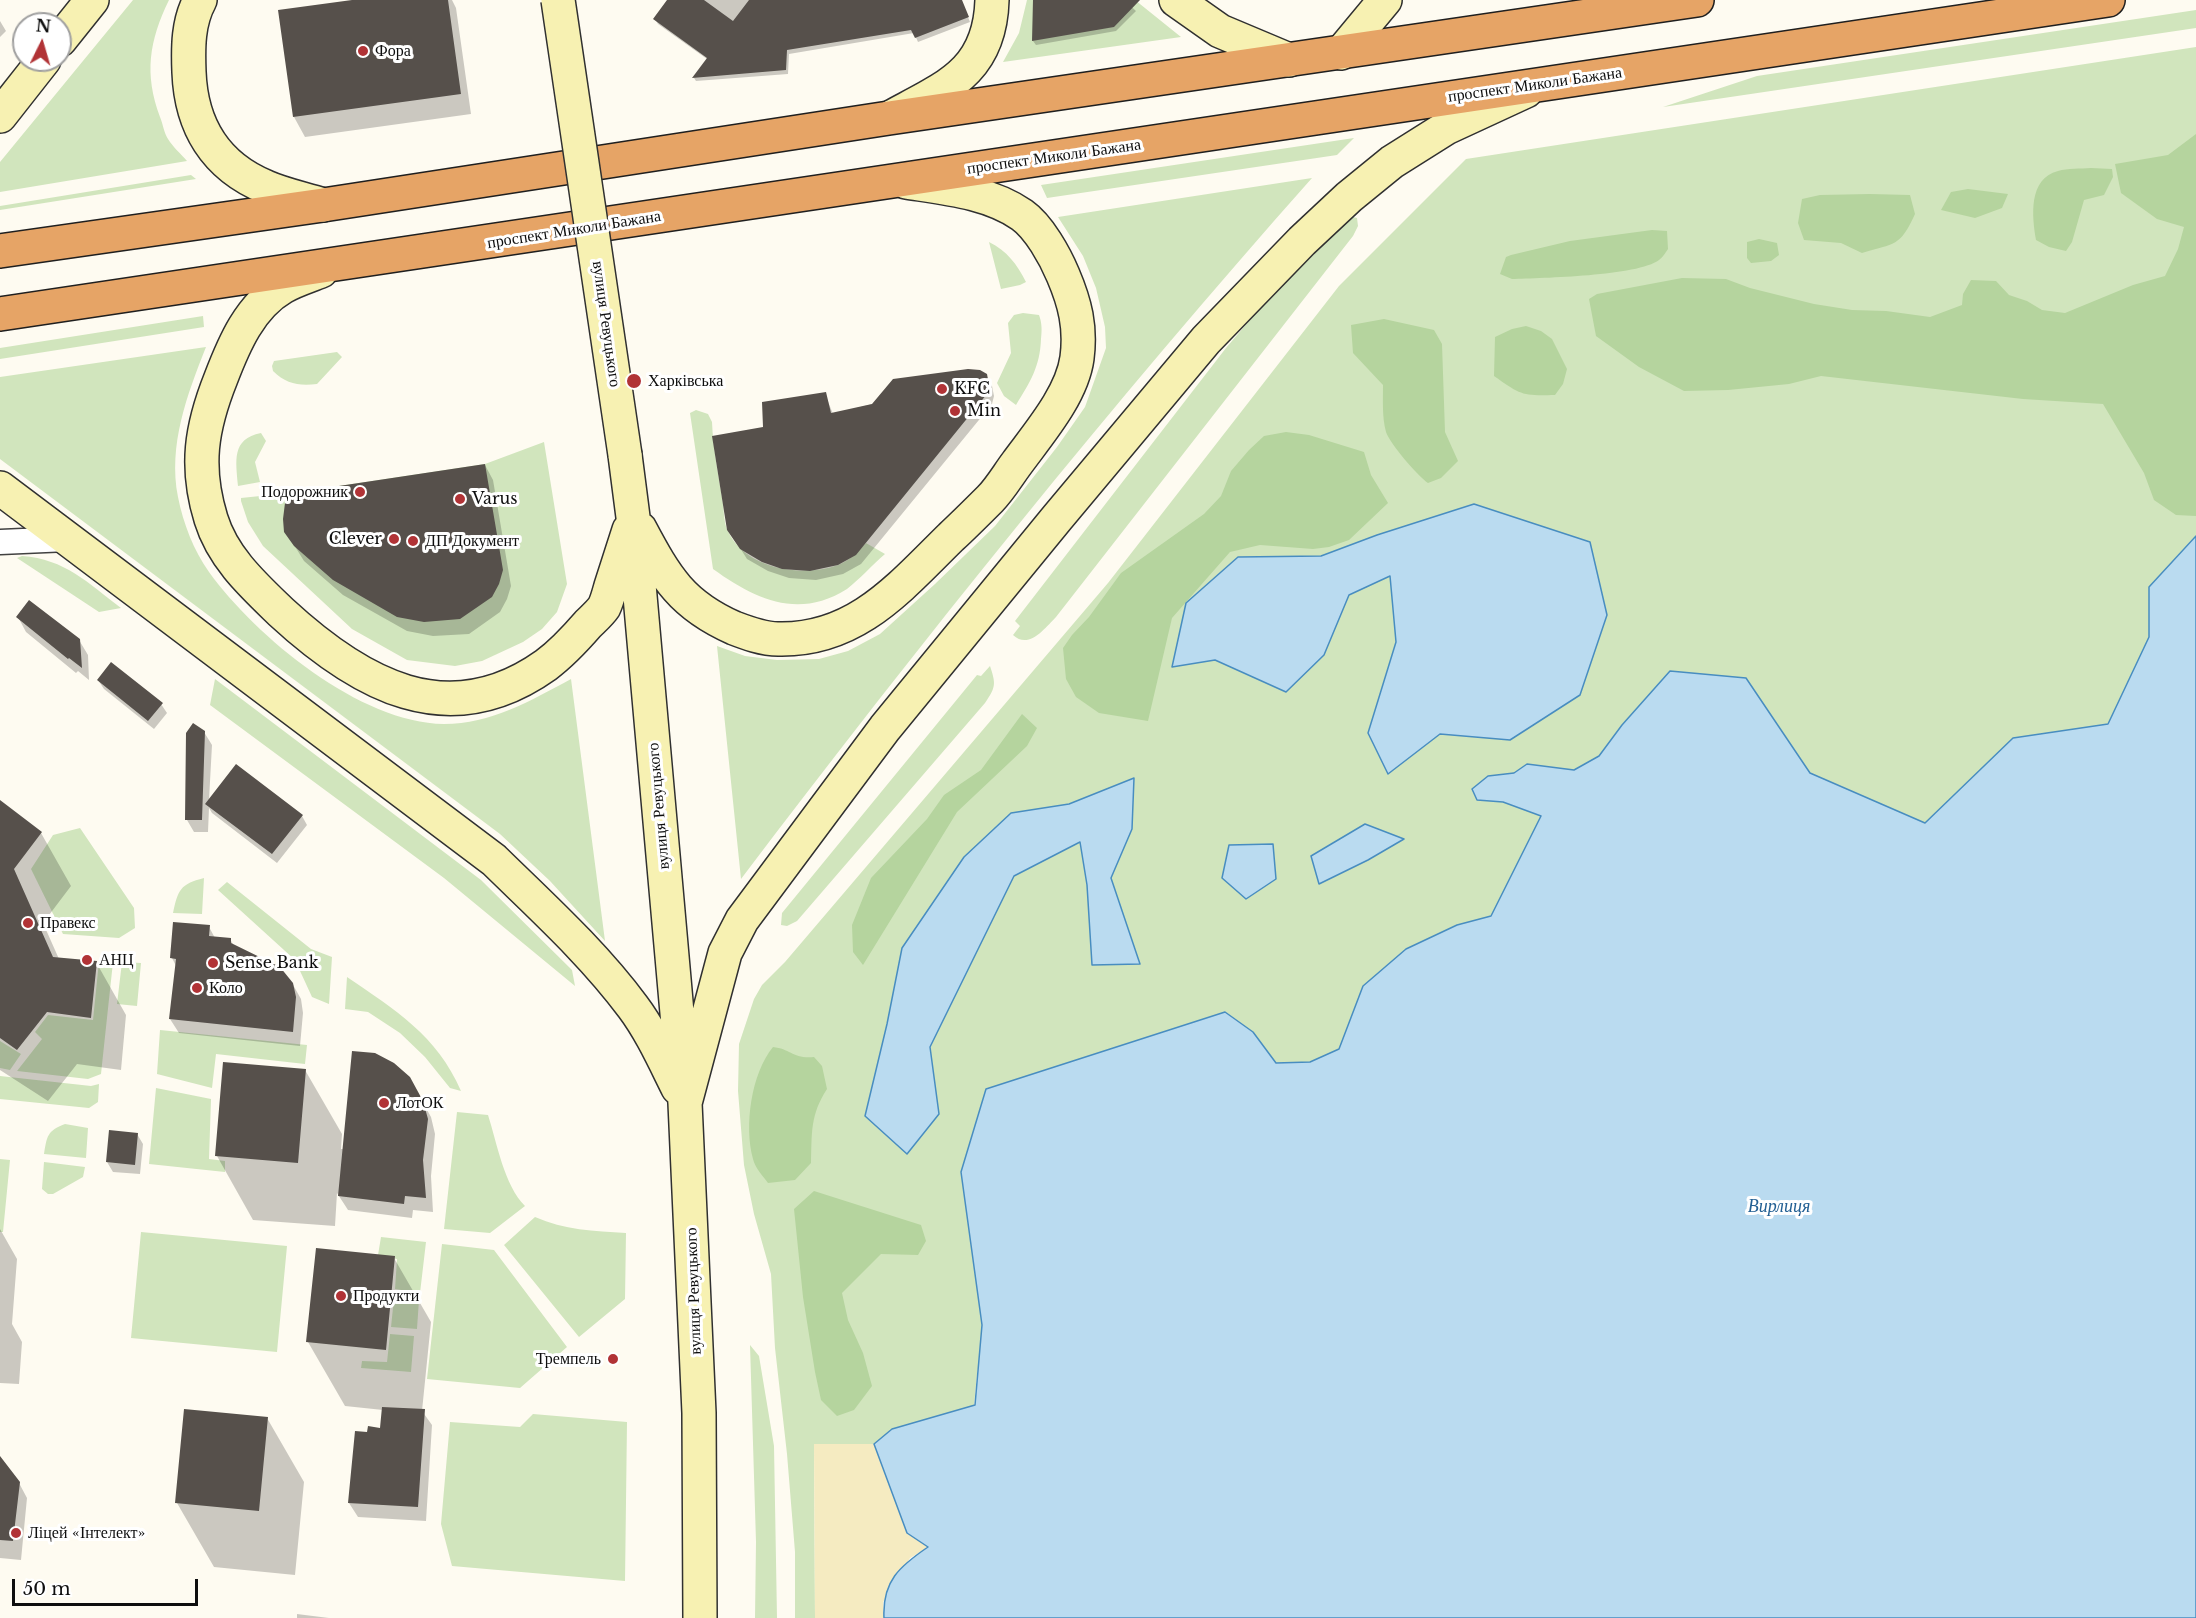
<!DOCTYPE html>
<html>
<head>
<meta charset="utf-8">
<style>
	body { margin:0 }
	#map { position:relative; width:2196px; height:1618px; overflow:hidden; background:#fefbf1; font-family:"Libre Baskerville",serif }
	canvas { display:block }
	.north { position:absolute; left:12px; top:12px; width:60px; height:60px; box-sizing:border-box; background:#fff; border:2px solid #9f9f9f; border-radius:50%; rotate:5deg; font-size:16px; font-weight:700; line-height:24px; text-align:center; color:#0e0e0e }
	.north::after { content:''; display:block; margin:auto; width:21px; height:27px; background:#b13336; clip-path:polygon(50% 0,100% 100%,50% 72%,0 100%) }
	.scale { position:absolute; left:12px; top:1579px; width:186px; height:27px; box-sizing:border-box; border:3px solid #0e0e0e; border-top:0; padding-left:8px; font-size:18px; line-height:21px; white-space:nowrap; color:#0e0e0e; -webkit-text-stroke:4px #fff; paint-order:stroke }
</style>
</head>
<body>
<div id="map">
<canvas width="2196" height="1618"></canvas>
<div class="north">N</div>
<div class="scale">50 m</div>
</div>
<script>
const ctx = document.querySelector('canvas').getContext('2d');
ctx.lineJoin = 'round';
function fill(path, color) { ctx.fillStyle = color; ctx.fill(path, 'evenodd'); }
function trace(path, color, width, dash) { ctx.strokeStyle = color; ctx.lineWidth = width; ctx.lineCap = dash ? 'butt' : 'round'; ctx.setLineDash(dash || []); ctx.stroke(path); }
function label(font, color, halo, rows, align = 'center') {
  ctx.font = font + ' "Libre Baskerville",serif'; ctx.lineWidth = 6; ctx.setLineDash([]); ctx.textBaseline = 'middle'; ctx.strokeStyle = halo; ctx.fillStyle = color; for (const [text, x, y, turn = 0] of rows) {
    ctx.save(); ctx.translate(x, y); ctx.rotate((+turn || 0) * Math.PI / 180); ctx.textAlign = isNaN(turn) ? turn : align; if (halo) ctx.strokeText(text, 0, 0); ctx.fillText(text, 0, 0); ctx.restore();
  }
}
const green = new Path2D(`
	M 133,0 L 169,0 C 149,41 144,74 160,117 C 163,124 164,133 168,139 C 173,147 181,154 187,161 L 0,192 L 0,162 Z
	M 1027,0 L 1135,0 L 1181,37 L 1003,62 L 1019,33 Z
	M 2196,10 L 2196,28 L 1663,107 L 1757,76 Z
	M 2196,47 L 2196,553 L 2149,608 L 2149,637 L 2108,724 L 2042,734 L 1958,791 L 1925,823 L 1901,813 L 1894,816 L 1875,802 L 1810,773 L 1780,728 L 1506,886 L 1491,916 L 1339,1049 L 1306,1065 L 1301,1062 L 1276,1063 L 1262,1044 L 991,1290 L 977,1374 L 974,1406 L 892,1429 L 874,1444 L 814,1444 L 815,1618 L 795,1618 L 795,1552 L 787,1454 L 775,1348 L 771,1274 L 754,1214 L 744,1165 L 738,1091 L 739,1044 L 754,999 L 762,985 L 785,962 L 1108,583 L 1339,286 L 1466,159 Z
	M 1354,138 L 1337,155 L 1047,198 L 1041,185 Z
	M 191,175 L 196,179 L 0,210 L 0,206 Z
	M 1312,178 C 1112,403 923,639 741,879 L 717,646 L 745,656 L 777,660 L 819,659 L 848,651 L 880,634 L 935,584 L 995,526 L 1057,447 L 1085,407 L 1106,348 L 1105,327 L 1096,288 L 1083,256 L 1058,217 Z
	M 1349,216 L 1357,218 L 1358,226 L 1353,236 L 1056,617 C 1045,628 1029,650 1013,635 L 1020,626 L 1015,621 L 1226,348 L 1278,287 Z
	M 989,242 C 1007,251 1017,264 1026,282 L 1020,285 L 1001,289 Z
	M 1023,313 L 1039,315 C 1042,323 1042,330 1041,339 C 1040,367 1030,382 1016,405 L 1004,396 L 997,383 L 1011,353 L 1008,323 L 1014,315 Z
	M 203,316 L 204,327 L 0,359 L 0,348 Z
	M 206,347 C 187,395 168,445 178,497 C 183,523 194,551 209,572 C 256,637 360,723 444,724 C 491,724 530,701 571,679 L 605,941 L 550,881 L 500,834 L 0,459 L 0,377 Z
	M 337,352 L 342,357 L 317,384 C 299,386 286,384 273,371 L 272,366 L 274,361 Z
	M 696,410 L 708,414 L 712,422 C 713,449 719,477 723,504 C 724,512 724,524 728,531 C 745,569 802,578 838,565 C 850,560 858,552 866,543 L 885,554 C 872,565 860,579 847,589 C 798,620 755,599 713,569 L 690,413 Z
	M 261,433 L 266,441 L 255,462 L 260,482 L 238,486 C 236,461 231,439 261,433 Z
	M 544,442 L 567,584 L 557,612 L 542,629 L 523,642 L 482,661 L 455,666 L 407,660 L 352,629 L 263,546 L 248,522 L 241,501 L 241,498 L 299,492 L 485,464 Z
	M 22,556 C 65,559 88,583 121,608 L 99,612 L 17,558 Z
	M 990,666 C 996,684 996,687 985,703 L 797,921 L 787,926 L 781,925 L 782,913 L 977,675 L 981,676 Z
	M 215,679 L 481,880 L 572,970 L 575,986 L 444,878 L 210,705 Z
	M 80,828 L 134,908 L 135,928 L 119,938 L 63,934 L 31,869 L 53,835 Z
	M 204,878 L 202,914 L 173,913 C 178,890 180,884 204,878 Z
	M 227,882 L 311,949 L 332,957 L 329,1004 L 312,997 L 295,960 L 218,890 Z
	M 99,961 L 113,962 L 101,1074 L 88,1079 L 17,1071 L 42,1039 L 35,1032 L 48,1015 L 93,1020 Z
	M 122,962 L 141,963 L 137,1006 L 117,1004 Z
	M 347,977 C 395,1010 437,1035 461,1091 L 450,1088 L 425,1057 L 400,1033 L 368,1012 L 345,1009 Z
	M 160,1030 L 307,1045 L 305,1064 L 216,1054 L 212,1088 L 157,1074 Z
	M 0,1041 L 21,1054 L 10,1070 L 0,1068 Z
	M 0,1076 L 91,1086 L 99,1084 L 98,1102 L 89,1108 L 0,1099 Z
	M 156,1088 L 211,1099 L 209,1159 L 225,1161 L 225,1172 L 149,1164 Z
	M 457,1112 L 488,1115 C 497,1143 504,1185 525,1206 L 490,1233 L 444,1229 Z
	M 65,1124 L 88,1128 L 86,1158 L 44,1154 C 47,1136 47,1131 65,1124 Z
	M 0,1159 L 10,1160 L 3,1232 L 0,1232 Z
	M 44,1162 L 85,1167 L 83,1177 L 53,1194 L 48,1194 L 42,1189 Z
	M 535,1217 C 564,1230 594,1231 626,1233 L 625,1299 L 579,1337 L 504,1245 Z
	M 141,1232 L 287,1246 L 277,1352 L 131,1338 Z
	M 381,1237 L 426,1242 L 420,1293 L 395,1289 L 397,1259 L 378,1255 Z
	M 442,1244 L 494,1250 L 567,1347 L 520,1388 L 427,1379 Z
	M 394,1298 L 419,1300 L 417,1329 L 391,1327 Z
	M 390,1334 L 414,1336 L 411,1372 L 361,1368 L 362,1361 L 387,1362 Z
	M 750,1345 L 759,1356 L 774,1446 L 777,1618 L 755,1618 L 756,1542 Z
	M 533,1414 L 627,1422 L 625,1581 L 452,1566 L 441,1524 L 450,1422 L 520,1427 Z`);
const forest = new Path2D(`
	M 2196,134 L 2196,516 L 2176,515 L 2154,500 L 2144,473 L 2103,404 L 2023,399 L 1821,376 L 1789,384 L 1728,390 L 1684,391 L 1639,367 L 1596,336 L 1589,299 L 1597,294 L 1682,278 L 1726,279 L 1750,288 L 1814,304 L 1852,310 L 1886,311 L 1930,317 L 1962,305 L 1963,294 L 1971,280 L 1996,281 L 2009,295 L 2027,301 L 2042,310 L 2065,313 L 2133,285 L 2165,276 L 2178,249 L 2184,227 L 2157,219 L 2121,193 L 2115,164 L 2168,155 Z
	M 2091,168 L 2112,169 L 2113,177 L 2104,195 L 2084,200 L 2072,242 L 2066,251 L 2049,247 L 2036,240 C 2032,216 2028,179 2058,171 C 2068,168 2080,169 2091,168 Z
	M 1968,189 L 2008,194 L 2002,208 L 1975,218 L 1941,210 L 1951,192 Z
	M 1870,194 L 1910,195 L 1915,214 C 1900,247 1895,243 1862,253 L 1841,243 L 1804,240 L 1798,223 L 1802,199 L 1820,195 Z
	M 1652,230 L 1667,231 L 1668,249 C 1666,252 1663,257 1659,260 C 1638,276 1542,278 1512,279 L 1500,274 L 1506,257 L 1511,255 L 1570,241 Z
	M 1759,239 L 1777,243 L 1779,255 L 1771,261 L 1751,263 L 1747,258 L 1747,242 Z
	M 1384,319 L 1434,330 L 1442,344 L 1445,432 L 1458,461 L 1441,478 L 1428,483 C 1418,476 1390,444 1386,432 C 1382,417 1383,400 1383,385 L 1353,353 L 1351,325 Z
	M 1526,326 L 1541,331 L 1552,339 L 1567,369 L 1563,384 L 1555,395 C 1522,396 1521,395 1494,376 L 1495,337 L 1512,329 Z
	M 1286,432 L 1309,435 L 1364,452 L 1371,475 L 1388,503 L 1349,540 L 1329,547 L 1313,549 L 1260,545 L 1230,552 L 1172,618 L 1148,721 L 1099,713 L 1076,697 L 1066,679 L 1063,648 L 1072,635 L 1089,617 L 1121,573 L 1204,514 L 1221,496 L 1231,471 L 1249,450 L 1264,436 Z
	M 1022,714 L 1037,728 L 1027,746 L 957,812 L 863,965 L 853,952 L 852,925 L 871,878 L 927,819 L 944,795 L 981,770 Z
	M 773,1047 C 791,1049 793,1059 814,1057 L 822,1066 L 827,1089 C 810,1115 812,1133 811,1163 L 795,1180 L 768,1183 C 763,1176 755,1168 753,1159 C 744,1126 751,1074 773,1047 Z
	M 814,1191 L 921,1225 L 926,1241 L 918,1255 L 881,1254 L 842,1293 L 848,1320 L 863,1353 L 872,1386 L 854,1410 L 837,1416 L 821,1400 L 815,1372 L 803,1297 L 794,1209 Z`);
const sand = new Path2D(`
	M 814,1444 L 874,1444 L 907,1533 L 929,1547 L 910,1558 L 883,1602 L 884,1618 L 815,1618 Z`);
const water = new Path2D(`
	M 1474,504 L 1590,542 L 1607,615 L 1580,695 L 1510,740 L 1440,734 L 1388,774 L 1368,733 L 1396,642 L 1390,576 L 1349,595 L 1324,655 L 1286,692 L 1215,660 L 1172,667 L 1186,603 L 1238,557 L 1321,556 L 1377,535 Z
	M 2196,536 L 2196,1618 L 884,1618 C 882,1581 900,1566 928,1547 L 907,1533 L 874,1444 L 892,1429 L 975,1405 L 982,1325 L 961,1172 L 986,1089 L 1225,1012 L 1253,1032 L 1276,1063 L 1310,1062 L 1339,1049 L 1363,986 L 1406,949 L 1457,925 L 1491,916 L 1541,816 L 1503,802 L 1477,800 L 1472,789 L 1488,776 L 1514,773 L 1527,764 L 1574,770 L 1599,756 L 1622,725 L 1670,671 L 1746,678 L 1810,773 L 1925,823 L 2013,738 L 2108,724 L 2149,637 L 2149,587 Z
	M 1134,778 L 1132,829 L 1111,878 L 1140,964 L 1092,965 L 1087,885 L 1080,842 L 1014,876 L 930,1047 L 939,1114 L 907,1154 L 865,1116 L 887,1024 L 902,948 L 964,857 L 1011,813 L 1069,804 Z
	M 1365,824 L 1404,839 L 1368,860 L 1319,884 L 1311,856 Z
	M 1273,844 L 1276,879 L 1246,899 L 1222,878 L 1229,845 Z`);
const shadow = new Path2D(`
	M 363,0 L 452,0 L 456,8 L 471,114 L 305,137 L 294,117 L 280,11 Z
	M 669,0 L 961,0 L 970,22 L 918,42 L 914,33 L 789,54 L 788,74 L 696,81 L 694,78 L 707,59 L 658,24 L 655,19 Z
	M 1034,0 L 1124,0 L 1136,11 L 1116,31 L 1036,45 L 1033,41 Z
	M 0,21 L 6,31 L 0,37 Z
	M 986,375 L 992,386 L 994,396 L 992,404 L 861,564 L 843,574 L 816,580 L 789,578 L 768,571 L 747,559 L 735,540 L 765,428 L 825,394 L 833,414 Z
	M 485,465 L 493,480 L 511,586 L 507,599 L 500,612 L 469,634 L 433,636 L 407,631 L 343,595 L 304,561 L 286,532 Z
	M 18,617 L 79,640 L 88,655 L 89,680 L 78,671 L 76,673 L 26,632 Z
	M 98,680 L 161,704 L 167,713 L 154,729 L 104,689 Z
	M 204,732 L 212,745 L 209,800 L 302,816 L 307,825 L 277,863 L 212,813 L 209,808 L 208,832 L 194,832 L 187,820 Z
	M 0,802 L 41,833 L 71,886 L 43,923 L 59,959 L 96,962 L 126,1015 L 121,1070 L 77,1064 L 48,1101 L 0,1070 Z
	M 209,927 L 215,938 L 230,939 L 234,946 L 292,983 L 301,999 L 303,1013 L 300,1046 L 179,1033 L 170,1019 L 176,966 L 172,958 Z
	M 305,1070 L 342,1134 L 341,1149 L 344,1149 L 409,1078 L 431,1117 L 435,1134 L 431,1176 L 433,1212 L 413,1210 L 412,1218 L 348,1210 L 337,1193 L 335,1226 L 253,1220 L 217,1156 Z
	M 137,1134 L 143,1144 L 140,1174 L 113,1172 L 107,1162 Z
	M 0,1229 L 17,1259 L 12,1324 L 22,1342 L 19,1384 L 0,1383 Z
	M 394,1258 L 431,1322 L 422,1411 L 432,1425 L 426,1521 L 358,1517 L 349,1503 L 368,1434 L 381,1429 L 383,1410 L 345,1406 L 308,1342 Z
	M 267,1418 L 304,1482 L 295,1575 L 214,1567 L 177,1503 Z
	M 0,1459 L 19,1483 L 27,1498 L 21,1560 L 0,1558 Z
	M 297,1614 L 329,1618 L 297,1618 Z`);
const building = new Path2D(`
	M 352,0 L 448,0 L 461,94 L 293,117 L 278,10 Z
	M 667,0 L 704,0 L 733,21 L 749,0 L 962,0 L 969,17 L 915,38 L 911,30 L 787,50 L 786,70 L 692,78 L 707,58 L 653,19 Z
	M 1033,0 L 1140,0 L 1114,27 L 1032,41 Z
	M 968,369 L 980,370 L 987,374 L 989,385 L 987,394 L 856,555 L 838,565 L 810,571 L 782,569 L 762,562 L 740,549 L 727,530 L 712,436 L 763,427 L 762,402 L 826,392 L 831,413 L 872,404 L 893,379 Z
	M 485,464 L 503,570 L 499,584 L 492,597 L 460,619 L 424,622 L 397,617 L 333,580 L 294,546 L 284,532 L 283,519 L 285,503 L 299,492 Z
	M 29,600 L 80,639 L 82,668 L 69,658 L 68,659 L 16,617 Z
	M 111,662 L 163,703 L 148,721 L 97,680 Z
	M 193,723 L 205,731 L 202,820 L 185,820 L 186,733 Z
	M 236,764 L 303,815 L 272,854 L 205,804 Z
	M 0,800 L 42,832 L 14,869 L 53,957 L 97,961 L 91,1018 L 47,1012 L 17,1050 L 0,1038 Z
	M 173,922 L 210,925 L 209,936 L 231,938 L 231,943 L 280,967 L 293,983 L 296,997 L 293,1032 L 169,1019 L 176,959 L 170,958 Z
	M 352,1051 L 375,1053 L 394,1063 L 410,1077 L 423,1101 L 428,1119 L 423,1160 L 426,1198 L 405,1196 L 404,1204 L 338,1196 Z
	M 223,1062 L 306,1069 L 298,1163 L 215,1156 Z
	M 109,1130 L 138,1133 L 135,1165 L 106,1162 Z
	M 316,1248 L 395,1256 L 386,1350 L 306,1342 Z
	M 382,1407 L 425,1409 L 418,1507 L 348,1503 L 355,1431 L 367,1432 L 368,1426 L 380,1428 Z
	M 184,1409 L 268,1417 L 259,1511 L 175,1503 Z
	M 0,1456 L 20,1482 L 13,1541 L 0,1540 Z`);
const street = new Path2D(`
	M 0,542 L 68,539`);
const secondary = new Path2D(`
	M 200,0 C 188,22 188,47 189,72 C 191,126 215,166 266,187 C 284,195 305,199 323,205
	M 1176,0 L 1220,31 L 1289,60
	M 60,40 L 92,0
	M 1341,53 L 1385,0
	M 0,116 L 44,60
	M 893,116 C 947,87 990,71 992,0
	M 321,271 C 309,276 295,280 283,287 C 250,306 234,344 221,378 C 201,428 195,467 211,519 C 223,558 253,585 281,612 C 359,684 448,735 546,665 C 562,653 575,639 588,624 C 593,619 600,613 604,607 C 607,601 609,593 611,586 C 617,567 623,549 629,530
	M 625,455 L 633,517 L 685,1103 L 699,1413 L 700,1618
	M 0,488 L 494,860 C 542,907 593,953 633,1007 C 651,1031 664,1060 678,1088
	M 640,529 C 666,578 682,605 734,628 C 747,633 763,639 778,639 C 856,641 900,587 951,537 C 964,525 977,512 990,499 C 1000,489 1008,475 1017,463 C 1039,433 1072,395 1077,358 C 1081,327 1075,303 1063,275 C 1055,256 1039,227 1022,215 C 989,192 945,188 906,182
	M 685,1103 L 725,953 L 742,920 L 885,728 L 1057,518 L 1206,340 L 1302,241 L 1349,197 L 1392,162 L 1446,128 L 1526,91`);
const highway = new Path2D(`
	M 0,251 L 323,205 L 889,118 L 1697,0
	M 0,314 L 2108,0`);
const secondaryBridge = new Path2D(`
	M 558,0 L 625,455`);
const markers = [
	[363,51,6,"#b13336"],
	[634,381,8,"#b13336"],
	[942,389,6,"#b13336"],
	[955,411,6,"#b13336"],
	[360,492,6,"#b13336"],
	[460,499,6,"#b13336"],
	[394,539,6,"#b13336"],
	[413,541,6,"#b13336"],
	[28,923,6,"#b13336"],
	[87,960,6,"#b13336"],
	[213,963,6,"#b13336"],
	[197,988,6,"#b13336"],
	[384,1103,6,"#b13336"],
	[341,1296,6,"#b13336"],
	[613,1359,6,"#b13336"],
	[16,1533,6,"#b13336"]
];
const poiNames = [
	["Фора",375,51],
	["Харківська",648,381],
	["KFC",954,389],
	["Min",967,411],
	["Подорожник",348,492,"right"],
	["Varus",472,499],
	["Clever",382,539,"right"],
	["ДП Документ",425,541],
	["Правекс",40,923],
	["АНЦ",99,960],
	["Sense Bank",225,963],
	["Коло",209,988],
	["ЛотОК",396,1103],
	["Продукти",353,1296],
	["Тремпель",601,1359,"right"],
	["Ліцей «Інтелект»",28,1533]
];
const streetNames = [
	["проспект Миколи Бажана",1535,85,-8],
	["проспект Миколи Бажана",1054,157,-8],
	["проспект Миколи Бажана",574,230,-9],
	["вулиця Ревуцького",606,324,82],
	["вулиця Ревуцького",659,806,-95],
	["вулиця Ревуцького",694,1291,-92]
];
const waterNames = [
	["Вирлиця",1779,1207]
];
fill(green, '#d1e5bd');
fill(forest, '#b5d49e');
fill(sand, '#f5ebc1');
fill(water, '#badbf0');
trace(water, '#488dc0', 1.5);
fill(shadow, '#0003');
fill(building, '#56504b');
trace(street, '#414141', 27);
trace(secondary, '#303030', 36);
trace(highway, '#1f1f1f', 36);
trace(street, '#fff', 24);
trace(secondary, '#f7f1b2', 33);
trace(highway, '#e6a466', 33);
trace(secondaryBridge, '#303030', 36, []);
trace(secondaryBridge, '#f7f1b2', 33);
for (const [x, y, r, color] of markers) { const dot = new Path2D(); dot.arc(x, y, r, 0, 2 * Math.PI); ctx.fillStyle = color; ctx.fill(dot); trace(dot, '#fff', 2); }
label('16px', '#0e0e0e', '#fff', poiNames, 'left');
label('16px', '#0e0e0e', '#fff', streetNames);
label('italic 18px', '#236094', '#fff', waterNames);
</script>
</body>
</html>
